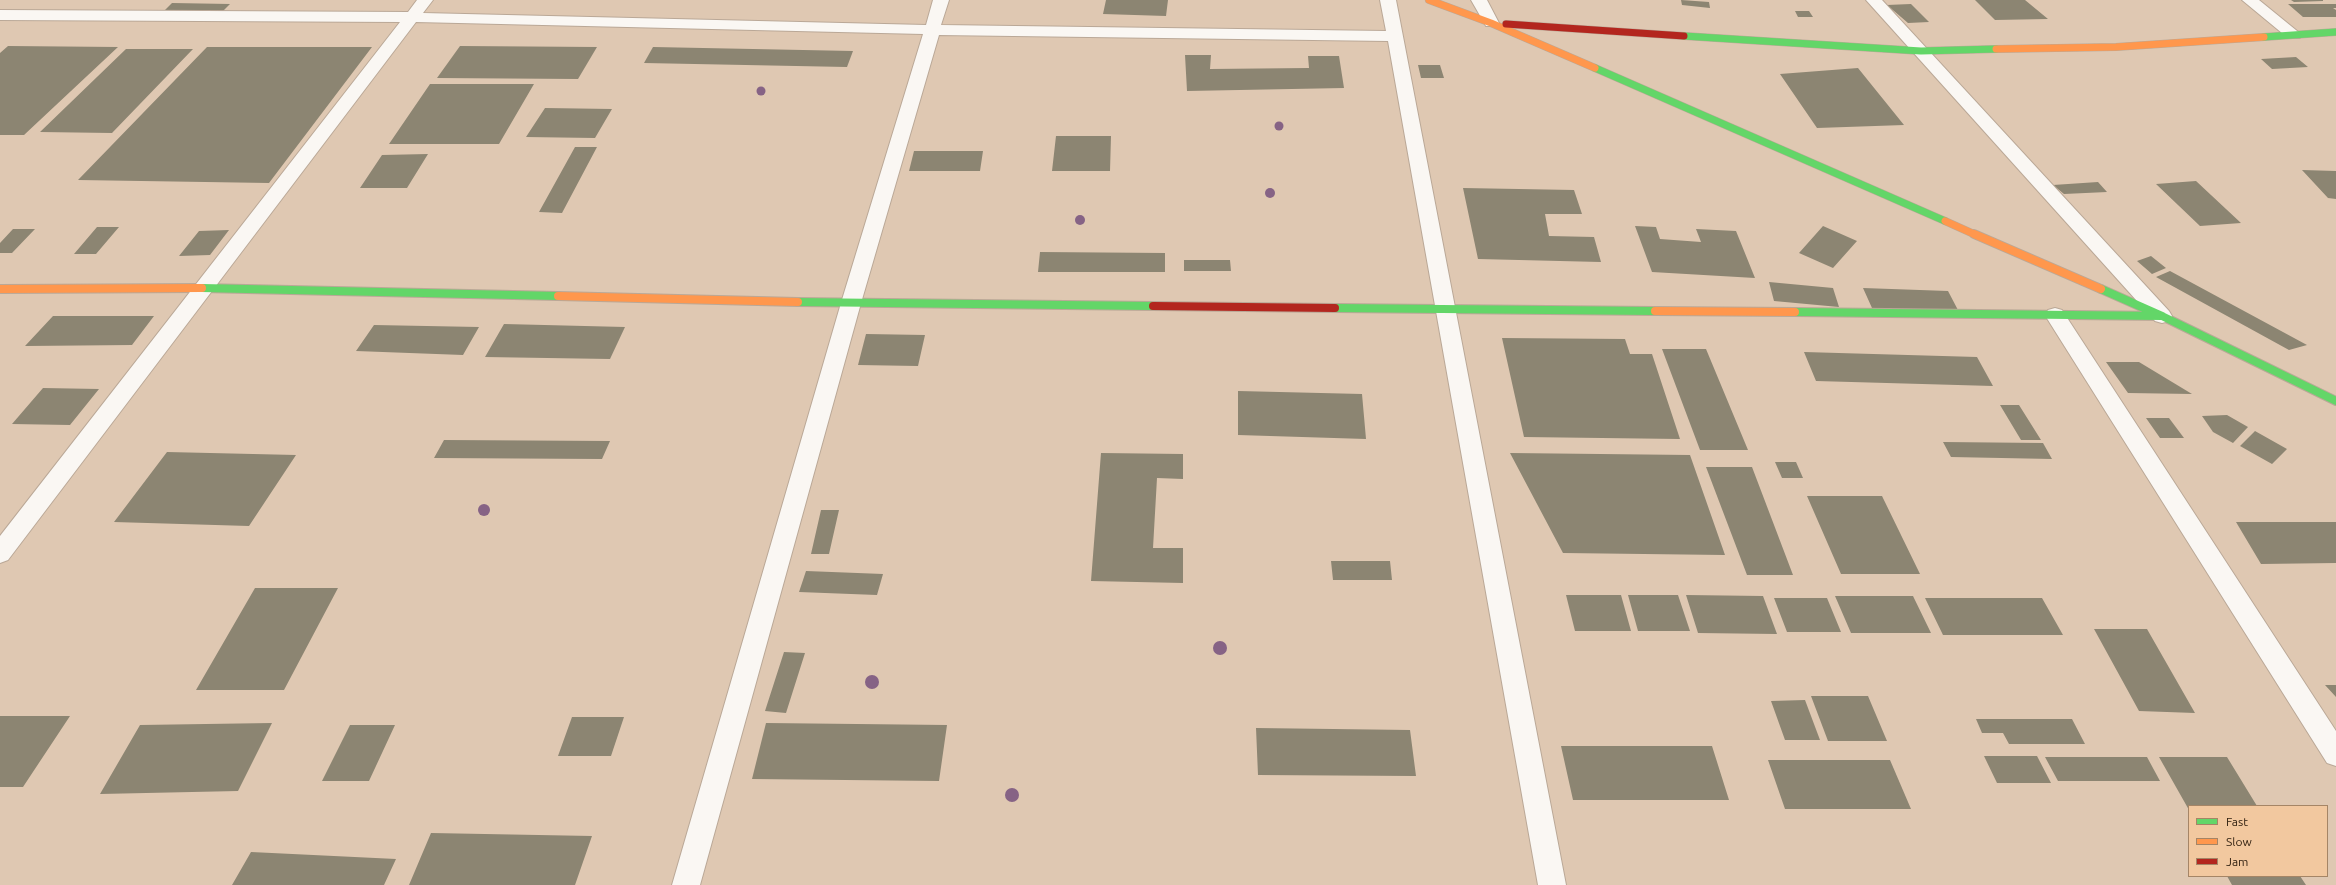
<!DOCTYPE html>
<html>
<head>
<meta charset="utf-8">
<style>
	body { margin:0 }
	#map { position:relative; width:2336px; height:885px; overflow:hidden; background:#dfc8b2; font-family:Ubuntu,sans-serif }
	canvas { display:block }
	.legend { position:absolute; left:2188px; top:805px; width:140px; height:72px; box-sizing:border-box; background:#f2c89f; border:1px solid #a58566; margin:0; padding:5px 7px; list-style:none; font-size:12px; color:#312111 }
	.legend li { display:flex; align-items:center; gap:8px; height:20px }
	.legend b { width:20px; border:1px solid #a58566 }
</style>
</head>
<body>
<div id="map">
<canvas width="2336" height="885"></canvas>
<ul class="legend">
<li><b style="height:5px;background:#63d668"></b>Fast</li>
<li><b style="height:5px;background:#ff974d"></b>Slow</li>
<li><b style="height:5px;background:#b3261e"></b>Jam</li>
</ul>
</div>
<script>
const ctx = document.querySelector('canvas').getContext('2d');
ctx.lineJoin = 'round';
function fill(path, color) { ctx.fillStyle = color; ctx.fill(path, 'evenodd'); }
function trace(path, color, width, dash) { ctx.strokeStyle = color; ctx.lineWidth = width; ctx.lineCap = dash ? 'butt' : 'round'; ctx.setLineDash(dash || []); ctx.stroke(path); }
const building = new Path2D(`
	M 1106,0 L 1168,0 L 1166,16 L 1103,14 Z
	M 1681,0 L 1709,2 L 1710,8 L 1682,5 Z
	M 1975,0 L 2025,0 L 2048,19 L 1995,20 Z
	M 2291,0 L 2323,0 L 2323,1 L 2294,2 Z
	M 172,3 L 230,4 L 222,12 L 164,11 Z
	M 1911,4 L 1929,22 L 1908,23 L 1887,5 Z
	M 2288,4 L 2336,4 L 2336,8 L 2333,8 L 2336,10 L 2336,17 L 2303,17 Z
	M 1795,11 L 1809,11 L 1813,17 L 1798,17 Z
	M 8,46 L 118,47 L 24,135 L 0,135 L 0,53 Z
	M 460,46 L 597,47 L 578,79 L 437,78 Z
	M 207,47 L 372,47 L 269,183 L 78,180 Z
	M 653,47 L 853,51 L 847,67 L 644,63 Z
	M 126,49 L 193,49 L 112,133 L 40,132 Z
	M 1185,55 L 1211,55 L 1210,69 L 1309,68 L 1308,56 L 1339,56 L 1344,88 L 1187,91 Z
	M 2296,57 L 2308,67 L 2272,69 L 2261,59 Z
	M 1418,65 L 1440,65 L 1444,78 L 1421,78 Z
	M 1858,68 L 1904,125 L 1817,128 L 1780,74 Z
	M 430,84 L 534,84 L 499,144 L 389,144 Z
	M 545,108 L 612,109 L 595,138 L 526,137 Z
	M 1056,136 L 1111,136 L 1110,171 L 1052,171 Z
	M 575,147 L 597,147 L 562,213 L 539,212 Z
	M 914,151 L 983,151 L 980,171 L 909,171 Z
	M 428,154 L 407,188 L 360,188 L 382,155 Z
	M 2302,170 L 2336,171 L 2336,199 L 2328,198 Z
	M 2196,181 L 2241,223 L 2200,226 L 2156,184 Z
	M 2098,182 L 2107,192 L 2064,194 L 2053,185 Z
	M 1463,188 L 1574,190 L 1582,214 L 1545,214 L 1549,236 L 1594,237 L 1601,262 L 1478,259 Z
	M 1635,226 L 1656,227 L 1660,239 L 1701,242 L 1696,229 L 1736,231 L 1755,278 L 1652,272 Z
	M 1823,226 L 1857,241 L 1833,268 L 1799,253 Z
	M 97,227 L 119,227 L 96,254 L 74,254 Z
	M 13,229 L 35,229 L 12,253 L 0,253 L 0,243 Z
	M 229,230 L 210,255 L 179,256 L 199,231 Z
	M 1040,252 L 1165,253 L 1165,272 L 1038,272 Z
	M 2151,256 L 2166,268 L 2152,274 L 2137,261 Z
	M 1184,260 L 1230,260 L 1231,271 L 1184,271 Z
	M 2170,271 L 2307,345 L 2289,350 L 2156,277 Z
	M 1769,282 L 1833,288 L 1839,307 L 1774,301 Z
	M 1863,288 L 1948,291 L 1959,312 L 1872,308 Z
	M 53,316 L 154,316 L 132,345 L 25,346 Z
	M 504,324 L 625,327 L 610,359 L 485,357 Z
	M 374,325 L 479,327 L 463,355 L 356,351 Z
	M 866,334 L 925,335 L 918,366 L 858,365 Z
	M 1502,338 L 1625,339 L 1630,354 L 1652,354 L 1680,439 L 1524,437 Z
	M 1662,349 L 1706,349 L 1748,450 L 1700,450 Z
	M 1804,352 L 1977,357 L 1993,386 L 1816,381 Z
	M 2106,362 L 2139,362 L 2192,394 L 2128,393 Z
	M 43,388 L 99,389 L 70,425 L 12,424 Z
	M 1238,391 L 1362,394 L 1366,439 L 1238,435 Z
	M 2000,405 L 2019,405 L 2041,440 L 2021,440 Z
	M 2227,415 L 2248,427 L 2233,443 L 2213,432 L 2202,416 Z
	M 2146,418 L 2169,418 L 2184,438 L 2160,438 Z
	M 2255,431 L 2287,449 L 2272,464 L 2240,446 Z
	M 444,440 L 610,441 L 602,459 L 434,458 Z
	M 1943,442 L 2043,443 L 2052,459 L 1951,457 Z
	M 167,452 L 296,455 L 249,526 L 114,522 Z
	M 1101,453 L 1183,454 L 1183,479 L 1157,478 L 1153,548 L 1183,548 L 1183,583 L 1091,581 Z
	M 1510,453 L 1690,455 L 1725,555 L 1563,553 Z
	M 1775,462 L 1796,462 L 1803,478 L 1782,478 Z
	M 1706,467 L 1752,467 L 1793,575 L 1747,575 Z
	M 1807,496 L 1882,496 L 1920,574 L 1841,574 Z
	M 821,510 L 839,510 L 829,554 L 811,554 Z
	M 2236,522 L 2336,522 L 2336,563 L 2261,564 Z
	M 1331,561 L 1390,561 L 1392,580 L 1333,580 Z
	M 806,571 L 883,574 L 877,595 L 799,592 Z
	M 255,588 L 338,588 L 284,690 L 196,690 Z
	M 1566,595 L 1621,595 L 1631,631 L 1575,631 Z
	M 1628,595 L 1678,595 L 1690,631 L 1638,631 Z
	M 1686,595 L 1763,596 L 1777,634 L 1698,633 Z
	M 1835,596 L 1913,596 L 1931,633 L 1851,633 Z
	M 1774,598 L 1827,598 L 1841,632 L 1787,632 Z
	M 1925,598 L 2042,598 L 2063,635 L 1943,635 Z
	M 2094,629 L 2147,629 L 2195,713 L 2139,711 Z
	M 784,652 L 805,653 L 786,713 L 765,711 Z
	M 2325,685 L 2336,685 L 2336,697 Z
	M 1811,696 L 1868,696 L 1887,741 L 1828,741 Z
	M 1805,700 L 1820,740 L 1785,740 L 1771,701 Z
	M 0,716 L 70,716 L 23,787 L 0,787 Z
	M 572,717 L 624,717 L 611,756 L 558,756 Z
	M 1976,719 L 2072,719 L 2085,744 L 2009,744 L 2003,733 L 1982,733 Z
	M 272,723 L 238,791 L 100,794 L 140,725 Z
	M 766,723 L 947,725 L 939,781 L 752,779 Z
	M 350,725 L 395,725 L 369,781 L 322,781 Z
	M 1256,728 L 1410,730 L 1416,776 L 1258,775 Z
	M 1561,746 L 1712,746 L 1729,800 L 1573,800 Z
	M 1984,756 L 2037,756 L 2051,783 L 1997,783 Z
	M 2045,757 L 2147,757 L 2160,781 L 2058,781 Z
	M 2159,757 L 2227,757 L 2257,806 L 2189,806 L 2189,810 Z
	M 1768,760 L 1890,760 L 1911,809 L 1785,809 Z
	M 431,833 L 592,836 L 575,885 L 409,885 Z
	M 251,852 L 396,859 L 384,885 L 232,885 Z
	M 2227,876 L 2300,876 L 2306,885 L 2232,885 Z`);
const street = new Path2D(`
	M 417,0 L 433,0 L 423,13 L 926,25 L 933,0 L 949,0 L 941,25 L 1386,31 L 1380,0 L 1396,0 L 1566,885 L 1538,885 L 1388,41 L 939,35 L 861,303 L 700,885 L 672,885 L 841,303 L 923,34 L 416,22 L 8,560 L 0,563 L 0,536 L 400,22 L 0,20 L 0,10 L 408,12 Z
	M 1471,0 L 1487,0 L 1499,23 L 1496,26 L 1486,26 Z
	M 1866,0 L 1882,0 L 2169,311 L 2172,316 L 2169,321 L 2162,323 L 2155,321 Z
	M 2242,0 L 2259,0 L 2302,35 L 2300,38 L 2288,38 Z
	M 2055,308 L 2062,310 L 2336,731 L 2336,766 L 2327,763 L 2048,320 L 2045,315 L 2048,310 Z`);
const fastFar1 = new Path2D(`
	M 1684,36 L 1921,51 L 1996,49
	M 2264,37 L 2336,32
	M 1595,68 L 1945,221`);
const fast = new Path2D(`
	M 202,288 L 558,296
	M 2101,289 L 2162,316 L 2336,401
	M 798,302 L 1153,306
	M 1335,308 L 1655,311
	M 1795,312 L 2162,316`);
const slowFar1 = new Path2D(`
	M 1429,0 L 1491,23 L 1595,68
	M 1996,49 L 2116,47 L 2264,37
	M 1945,221 L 1976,235`);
const slow = new Path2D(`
	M 1974,234 L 2101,289
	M 0,289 L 202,288
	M 558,296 L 798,302
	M 1655,311 L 1795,312`);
const jamFar1 = new Path2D(`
	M 1506,24 L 1684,36`);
const jam = new Path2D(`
	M 1153,306 L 1335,308`);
const trees = [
	[761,91,4.5],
	[1279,126,4.5],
	[1270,193,5],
	[1080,220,5],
	[484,510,6],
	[1220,648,7],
	[872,682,7],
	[1012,795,7]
];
fill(building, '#8c8572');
trace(street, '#baa897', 2);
trace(fastFar1, '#baa897', 8);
trace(fast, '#baa897', 10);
trace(slowFar1, '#baa897', 8);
trace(slow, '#baa897', 10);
trace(jamFar1, '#baa897', 8);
trace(jam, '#baa897', 10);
fill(street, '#faf7f3');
trace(fastFar1, '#63d668', 7);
trace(fast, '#63d668', 8);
trace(slowFar1, '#ff974d', 7);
trace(slow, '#ff974d', 8);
trace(jamFar1, '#b3261e', 7);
trace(jam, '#b3261e', 8);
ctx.fillStyle = '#866385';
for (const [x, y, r] of trees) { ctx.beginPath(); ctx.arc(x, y, r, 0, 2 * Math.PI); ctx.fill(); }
</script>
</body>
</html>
